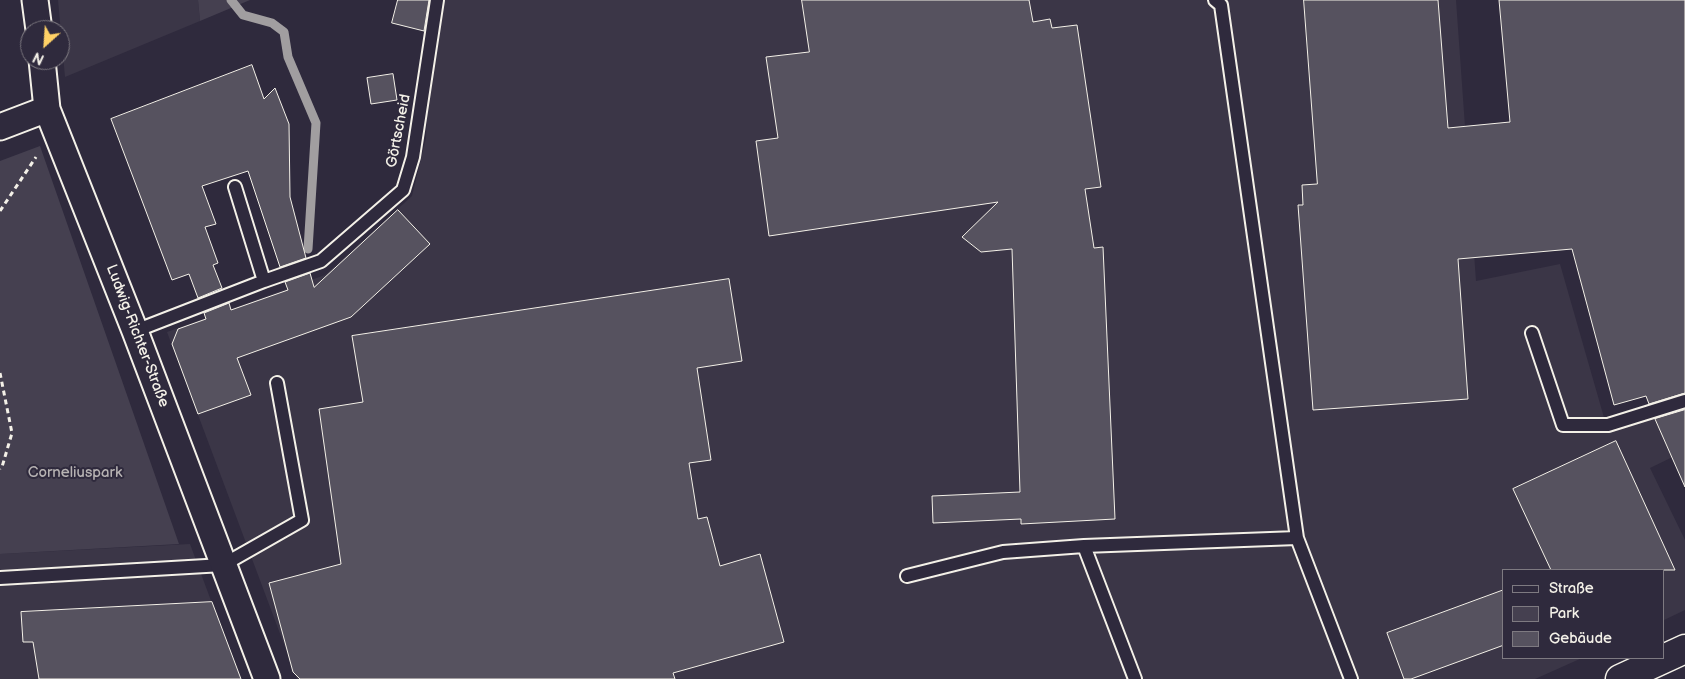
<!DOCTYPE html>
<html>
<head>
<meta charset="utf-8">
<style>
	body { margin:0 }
	#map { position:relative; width:1685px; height:679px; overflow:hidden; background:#2f2a3d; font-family:"Balsamiq Sans",sans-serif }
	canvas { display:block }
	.legend { position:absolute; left:1502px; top:569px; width:162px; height:90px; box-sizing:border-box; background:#2f2a3d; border:1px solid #7e7a81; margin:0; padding:6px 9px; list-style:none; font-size:15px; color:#f4f1e8 }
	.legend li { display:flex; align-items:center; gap:10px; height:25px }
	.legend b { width:25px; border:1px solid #7e7a81 }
	.north { position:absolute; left:20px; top:20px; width:50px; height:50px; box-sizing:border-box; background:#2f2a3d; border:1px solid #7e7a81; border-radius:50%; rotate:206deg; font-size:14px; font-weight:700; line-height:20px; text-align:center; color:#f4f1e8 }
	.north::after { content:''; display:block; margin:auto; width:18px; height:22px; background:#ffd166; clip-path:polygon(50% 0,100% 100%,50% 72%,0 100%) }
</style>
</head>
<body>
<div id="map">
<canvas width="1685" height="679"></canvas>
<ul class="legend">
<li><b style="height:6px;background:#2f2a3d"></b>Straße</li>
<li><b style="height:14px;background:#454050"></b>Park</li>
<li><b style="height:14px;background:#56525f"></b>Gebäude</li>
</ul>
<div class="north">N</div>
</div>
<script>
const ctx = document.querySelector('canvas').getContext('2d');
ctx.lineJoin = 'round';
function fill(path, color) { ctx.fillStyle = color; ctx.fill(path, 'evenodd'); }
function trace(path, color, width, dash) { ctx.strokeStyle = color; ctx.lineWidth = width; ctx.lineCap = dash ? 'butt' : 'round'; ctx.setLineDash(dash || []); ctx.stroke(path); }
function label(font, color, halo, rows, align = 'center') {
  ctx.font = font + ' "Balsamiq Sans",sans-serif'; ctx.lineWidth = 4; ctx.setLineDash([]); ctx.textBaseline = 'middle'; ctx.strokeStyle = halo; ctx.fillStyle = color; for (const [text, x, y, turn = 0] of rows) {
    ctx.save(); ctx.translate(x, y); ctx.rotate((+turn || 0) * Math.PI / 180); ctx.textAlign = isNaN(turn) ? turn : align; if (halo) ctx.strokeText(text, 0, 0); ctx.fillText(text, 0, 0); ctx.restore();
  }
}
const built = new Path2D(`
	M 58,0 L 198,0 L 200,21 L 65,77 Z
	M 441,0 L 1456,0 L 1476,281 L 1560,264 L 1605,421 L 1685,398 L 1685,451 L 1650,468 L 1685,540 L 1685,610 L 1664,620 L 1664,570 L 1504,570 L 1504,658 L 1582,658 L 1535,679 L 297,679 L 167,332 L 325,275 L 412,196 L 426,138 L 428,86 Z
	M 190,544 L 240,679 L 0,679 L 0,554 Z`);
const green = new Path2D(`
	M 198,0 L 250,0 L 200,21 Z
	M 40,146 L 179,544 L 0,554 L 0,161 Z`);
const stream = new Path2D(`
	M 231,0 L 243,15 L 272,23 L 284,32 L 288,57 L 316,123 L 308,249`);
const building = new Path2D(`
	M 398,0 L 429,0 L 424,31 L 392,23 Z
	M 802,0 L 1029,0 L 1033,22 L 1050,19 L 1052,28 L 1077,25 L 1101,187 L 1085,189 L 1094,248 L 1103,247 L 1115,519 L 1021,524 L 1021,519 L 933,523 L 932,496 L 1020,492 L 1012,249 L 981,252 L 962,237 L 998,202 L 769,236 L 756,141 L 778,138 L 766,57 L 809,52 Z
	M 1304,0 L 1438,0 L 1448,128 L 1510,122 L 1499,0 L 1685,0 L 1685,393 L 1649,404 L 1646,396 L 1614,405 L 1572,249 L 1458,259 L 1468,399 L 1313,410 L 1298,205 L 1303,205 L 1302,185 L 1317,184 Z
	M 252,65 L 264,99 L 275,88 L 289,124 L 290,197 L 306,258 L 280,267 L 248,171 L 202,186 L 216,224 L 205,227 L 218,263 L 213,265 L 222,288 L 198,298 L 189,274 L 172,280 L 111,119 Z
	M 393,74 L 397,100 L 371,104 L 367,78 Z
	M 398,210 L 430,244 L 351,317 L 237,358 L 251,395 L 198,414 L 172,344 L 178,329 L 206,319 L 204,313 L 229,303 L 231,310 L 288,290 L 285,282 L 310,273 L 314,287 Z
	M 729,279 L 742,361 L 697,368 L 711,460 L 689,463 L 698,519 L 707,517 L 720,566 L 760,554 L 784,642 L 673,673 L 675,679 L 300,679 L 293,672 L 269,583 L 341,564 L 319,409 L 363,402 L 352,336 Z
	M 1685,410 L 1685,487 L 1655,419 Z
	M 1616,441 L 1675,570 L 1551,570 L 1513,489 Z
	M 1504,590 L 1504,645 L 1411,679 L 1404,679 L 1387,633 Z
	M 212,602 L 241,679 L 39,679 L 33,642 L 23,642 L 21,612 Z`);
const path = new Path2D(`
	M 0,211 L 36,157
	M 0,373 L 12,433 L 2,467 L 0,469`);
const lane = new Path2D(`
	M 1215,0 L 1221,5 L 1297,538 L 1351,679
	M 235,187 L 264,281
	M 135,331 L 264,281 L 321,261 L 403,190 L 413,157 L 437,0
	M 1532,333 L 1563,425 L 1608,425 L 1685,401
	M 1084,546 L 1135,679
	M 907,576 L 1003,552 L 1084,546 L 1297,538
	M 0,578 L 223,565 L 302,520 L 277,383`);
const street = new Path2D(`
	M 35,0 L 39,30
	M 42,60 L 47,109 L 135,331 L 267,679
	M 0,127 L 47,109`);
const primary = new Path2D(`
	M 1620,679 L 1685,649`);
const streetNames = [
	["Görtscheid",399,131,-79],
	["Ludwig-Richter-Straße",137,336,69]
];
const parkNames = [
	["Corneliuspark",75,473]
];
fill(built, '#3b3647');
fill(green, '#454050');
trace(stream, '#a19ea0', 9);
fill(building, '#56525f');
trace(building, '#f4f1e8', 1);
trace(lane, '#f4f1e8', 16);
trace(street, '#f4f1e8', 29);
trace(primary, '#f4f1e8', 31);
trace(path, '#f4f1e8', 3, [5, 4]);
trace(lane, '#2f2a3d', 12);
trace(street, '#2f2a3d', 25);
trace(primary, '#2f2a3d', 28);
label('15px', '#f4f1e8', '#2f2a3d', streetNames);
label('15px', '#b7b3b3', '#2f2a3d', parkNames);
</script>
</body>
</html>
